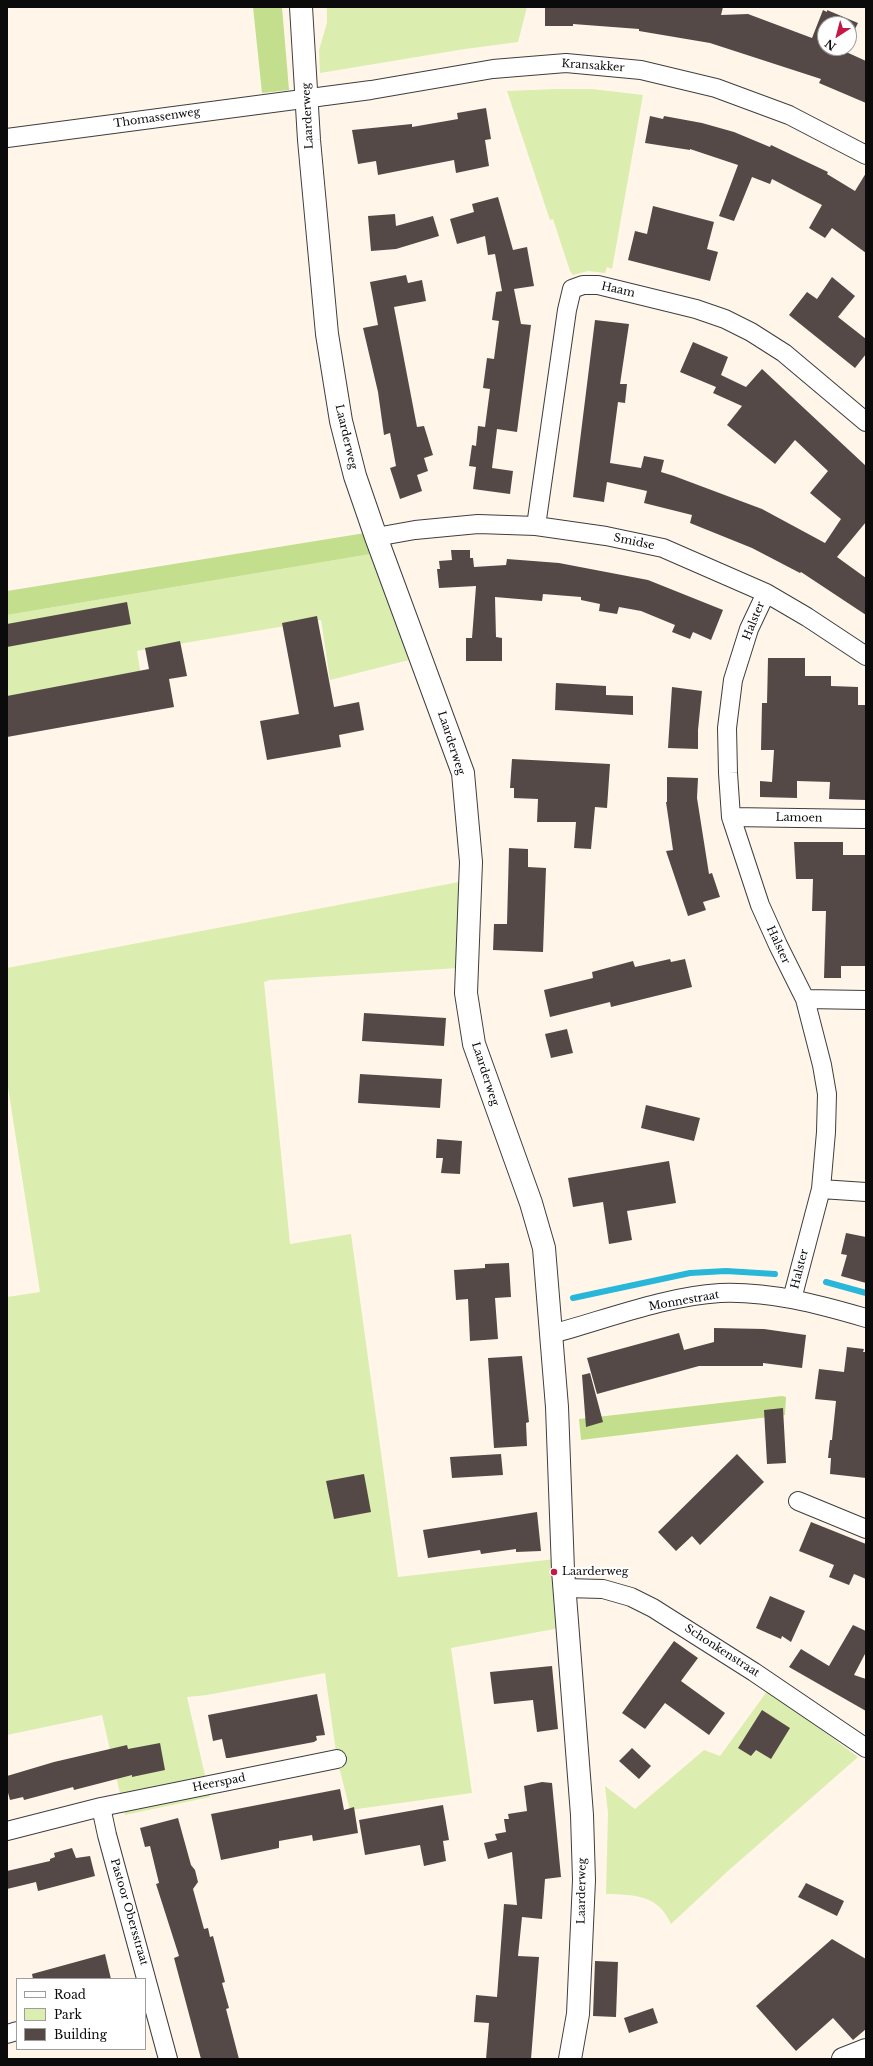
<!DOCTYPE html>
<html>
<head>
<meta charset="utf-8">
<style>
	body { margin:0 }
	#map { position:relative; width:873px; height:2066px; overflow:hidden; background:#fff6e9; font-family:"Libre Baskerville",serif }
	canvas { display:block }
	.frame { position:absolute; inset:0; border:8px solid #0b0b0b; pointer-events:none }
	.legend { position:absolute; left:16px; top:1978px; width:130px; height:72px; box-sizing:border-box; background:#fff; border:1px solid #9d9d9d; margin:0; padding:5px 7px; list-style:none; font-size:12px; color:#0b0b0b }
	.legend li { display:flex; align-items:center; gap:8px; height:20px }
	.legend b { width:20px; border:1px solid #9d9d9d }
	.north { position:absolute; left:817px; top:16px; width:40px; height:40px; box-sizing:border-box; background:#fff; border:1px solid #9d9d9d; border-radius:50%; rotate:216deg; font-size:11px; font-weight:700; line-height:16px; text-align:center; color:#0b0b0b }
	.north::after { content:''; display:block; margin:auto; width:14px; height:18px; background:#c61844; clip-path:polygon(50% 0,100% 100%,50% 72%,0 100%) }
</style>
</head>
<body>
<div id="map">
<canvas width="873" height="2066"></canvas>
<div class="frame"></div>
<ul class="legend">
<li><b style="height:5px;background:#fff"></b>Road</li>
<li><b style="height:11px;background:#dcedb0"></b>Park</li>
<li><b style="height:11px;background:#554947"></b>Building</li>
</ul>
<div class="north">N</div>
</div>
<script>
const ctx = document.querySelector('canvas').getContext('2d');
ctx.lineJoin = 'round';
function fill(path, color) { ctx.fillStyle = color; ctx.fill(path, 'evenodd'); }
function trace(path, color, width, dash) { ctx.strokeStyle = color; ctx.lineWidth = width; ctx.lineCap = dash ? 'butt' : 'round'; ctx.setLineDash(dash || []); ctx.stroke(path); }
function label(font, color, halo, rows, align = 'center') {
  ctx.font = font + ' "Libre Baskerville",serif'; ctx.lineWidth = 4; ctx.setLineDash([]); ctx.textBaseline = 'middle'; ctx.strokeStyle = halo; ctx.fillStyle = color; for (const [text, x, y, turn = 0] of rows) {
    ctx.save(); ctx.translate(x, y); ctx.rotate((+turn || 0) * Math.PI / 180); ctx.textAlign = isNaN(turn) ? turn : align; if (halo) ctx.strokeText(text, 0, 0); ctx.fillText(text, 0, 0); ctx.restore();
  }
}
const green = new Path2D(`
	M 327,7 L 527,7 L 518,42 L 465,49 L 320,73 L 319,50 L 327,23 Z
	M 557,89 L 592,89 L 643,95 L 612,269 L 607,267 L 605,273 L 588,271 L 573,275 L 570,271 L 553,219 L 550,220 L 507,91 Z
	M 371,554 L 409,660 L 330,680 L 321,620 L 137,651 L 141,676 L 7,699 L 7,615 Z
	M 459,882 L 458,968 L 270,980 L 264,982 L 290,1244 L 351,1234 L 398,1577 L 555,1559 L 560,1628 L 451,1648 L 472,1793 L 350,1810 L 337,1759 L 325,1673 L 207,1695 L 187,1697 L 210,1797 L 125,1815 L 102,1715 L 7,1735 L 7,1297 L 40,1292 L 7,1081 L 7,968 Z
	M 768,1690 L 858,1757 L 728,1871 L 671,1924 C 658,1894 634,1895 606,1894 L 608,1813 L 605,1786 L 635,1809 L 704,1750 L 720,1756 Z`);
const forest = new Path2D(`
	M 253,7 L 282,7 L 289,90 L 262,93 Z
	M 365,533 L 371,554 L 7,615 L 7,591 Z
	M 782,1396 L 786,1397 L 785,1415 L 581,1440 L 579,1419 Z`);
const stream = new Path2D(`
	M 826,1282 L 866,1293
	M 573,1298 L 690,1273 L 726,1271 L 775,1274`);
const building = new Path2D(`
	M 545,7 L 723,7 L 721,15 L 748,14 L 812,38 L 823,10 L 827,12 L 827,10 L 858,23 L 849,41 L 849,24 L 825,24 L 825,48 L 846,48 L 844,51 L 866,61 L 866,103 L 819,83 L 821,79 L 710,43 L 639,31 L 639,29 L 573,24 L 573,26 L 545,26 Z
	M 486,108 L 491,139 L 485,140 L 489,166 L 456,173 L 454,160 L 378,175 L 376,161 L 358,164 L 352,130 L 412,124 L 412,127 L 458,119 L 457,113 Z
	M 650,116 L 663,119 L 664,116 L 702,123 L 734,132 L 770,147 L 771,145 L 828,172 L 827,174 L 855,191 L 866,173 L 866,253 L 832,228 L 825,238 L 809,228 L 822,205 L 772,179 L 770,184 L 752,177 L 734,221 L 719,216 L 738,165 L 690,149 L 690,150 L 645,143 Z
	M 498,197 L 513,250 L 527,247 L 534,286 L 514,289 L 521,324 L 531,325 L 517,432 L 497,429 L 492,468 L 513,471 L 510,494 L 473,489 L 476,467 L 469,466 L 472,445 L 476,446 L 478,426 L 485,427 L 490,389 L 483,388 L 487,358 L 494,359 L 499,321 L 492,320 L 496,292 L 502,291 L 495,254 L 488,255 L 485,236 L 457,244 L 450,219 L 474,212 L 472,204 Z
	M 653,206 L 714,222 L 707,249 L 718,252 L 710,281 L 628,260 L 635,231 L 647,234 Z
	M 395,214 L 396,226 L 433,216 L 439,236 L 396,249 L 371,251 L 368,216 Z
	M 406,275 L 408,283 L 422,280 L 426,301 L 394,307 L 417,427 L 424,426 L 433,455 L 424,458 L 428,471 L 417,475 L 422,491 L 400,499 L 390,468 L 396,466 L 390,433 L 384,435 L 378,392 L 363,328 L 378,325 L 370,282 Z
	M 832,277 L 855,296 L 838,317 L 866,339 L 866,354 L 855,368 L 789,315 L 807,292 L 817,299 Z
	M 595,320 L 629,324 L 620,384 L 627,384 L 625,403 L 618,402 L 610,463 L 641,468 L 644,456 L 664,460 L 661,472 L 674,476 L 762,509 L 825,543 L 841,519 L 810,493 L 828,471 L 795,440 L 775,464 L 727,425 L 742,406 L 713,393 L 716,387 L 680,372 L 693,342 L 728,357 L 721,375 L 746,387 L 762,369 L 866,466 L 866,522 L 837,557 L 866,578 L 866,615 L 801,572 L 800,573 L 752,548 L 690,523 L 692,515 L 644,503 L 647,491 L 607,482 L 604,502 L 573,497 Z
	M 451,550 L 470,550 L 470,558 L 473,558 L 474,567 L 506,565 L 507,559 L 559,563 L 648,580 L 723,610 L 711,640 L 693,632 L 690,639 L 672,632 L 675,625 L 641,611 L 619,607 L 617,614 L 599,611 L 600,604 L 581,600 L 581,597 L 543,594 L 542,601 L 495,597 L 496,637 L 502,638 L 502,661 L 466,661 L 466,638 L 472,638 L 476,586 L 439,588 L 437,569 L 440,569 L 439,561 L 452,560 Z
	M 127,602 L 131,624 L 7,647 L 7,624 Z
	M 317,616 L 334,707 L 359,702 L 364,730 L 339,735 L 341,747 L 267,760 L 260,721 L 299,714 L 282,623 Z
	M 180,641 L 187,676 L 169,679 L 174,707 L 7,737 L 7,696 L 149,669 L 145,648 Z
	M 768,658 L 805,658 L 805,676 L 831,676 L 831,686 L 858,687 L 858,705 L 866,705 L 866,800 L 829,799 L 830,782 L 797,781 L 797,798 L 760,797 L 760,781 L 772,782 L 774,750 L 761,750 L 762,703 L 767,703 Z
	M 556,683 L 606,686 L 606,695 L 633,696 L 633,715 L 555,710 Z
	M 672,687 L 702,691 L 698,730 L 698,749 L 668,748 Z
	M 512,759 L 610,764 L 607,808 L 595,807 L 591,849 L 574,848 L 576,822 L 537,822 L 538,799 L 514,798 L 514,788 L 510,788 Z
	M 667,777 L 698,778 L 697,798 L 709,874 L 712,873 L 720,897 L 703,902 L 706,910 L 688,916 L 666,851 L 673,850 L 666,802 L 667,802 Z
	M 794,842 L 843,842 L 843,855 L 866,855 L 866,966 L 841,966 L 841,978 L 824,978 L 826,911 L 812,911 L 813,879 L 796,879 Z
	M 509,848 L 528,849 L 528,867 L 546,868 L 543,952 L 493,950 L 494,924 L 507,924 Z
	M 670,959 L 671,962 L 685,959 L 692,987 L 611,1007 L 610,1002 L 550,1017 L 544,990 L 593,978 L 592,972 L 633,961 L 635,967 Z
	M 364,1013 L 446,1018 L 444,1046 L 362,1041 Z
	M 567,1029 L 573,1053 L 551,1058 L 545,1034 Z
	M 360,1074 L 442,1079 L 440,1108 L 358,1103 Z
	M 646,1105 L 700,1118 L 694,1141 L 641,1128 Z
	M 437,1139 L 462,1141 L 460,1174 L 441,1173 L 443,1158 L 436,1158 Z
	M 669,1161 L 676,1203 L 627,1211 L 632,1240 L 609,1244 L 603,1202 L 573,1207 L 568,1178 Z
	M 846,1233 L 866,1237 L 866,1283 L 841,1276 L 847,1255 L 841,1254 Z
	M 509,1263 L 511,1297 L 495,1298 L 498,1339 L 470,1341 L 468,1299 L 456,1300 L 454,1270 L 485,1268 L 485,1264 Z
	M 714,1328 L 764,1329 L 806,1335 L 802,1368 L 763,1363 L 763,1366 L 699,1366 L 597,1394 L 587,1358 L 679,1333 L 684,1350 L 714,1342 Z
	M 847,1347 L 864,1349 L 863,1352 L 866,1352 L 866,1478 L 830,1474 L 831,1458 L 828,1458 L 830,1440 L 832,1440 L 836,1401 L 815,1399 L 819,1369 L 844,1372 Z
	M 522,1356 L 529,1422 L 526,1423 L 527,1446 L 494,1448 L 488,1358 Z
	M 590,1373 L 603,1422 L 586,1427 L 582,1375 Z
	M 783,1408 L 786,1463 L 767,1464 L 764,1410 Z
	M 501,1454 L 503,1475 L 452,1478 L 450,1457 Z
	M 737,1454 L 764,1482 L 700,1545 L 692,1536 L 676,1551 L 658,1532 Z
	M 364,1474 L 371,1512 L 334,1519 L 326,1481 Z
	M 537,1512 L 541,1551 L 516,1552 L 516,1549 L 481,1554 L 480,1550 L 428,1558 L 423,1530 Z
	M 811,1522 L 866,1544 L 866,1579 L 854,1574 L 849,1585 L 829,1577 L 834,1565 L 799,1551 Z
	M 770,1596 L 805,1611 L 791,1642 L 782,1636 L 781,1639 L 756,1628 Z
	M 853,1625 L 866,1631 L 866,1652 L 854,1675 L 866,1679 L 866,1711 L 789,1667 L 801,1649 L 829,1666 Z
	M 674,1641 L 698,1658 L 681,1681 L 725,1713 L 709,1735 L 665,1703 L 645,1729 L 622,1713 Z
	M 552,1666 L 558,1729 L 537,1732 L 533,1700 L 494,1704 L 490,1672 Z
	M 317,1694 L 325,1735 L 316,1736 L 317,1740 L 314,1742 L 229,1758 L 226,1758 L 222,1739 L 213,1741 L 208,1715 Z
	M 762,1710 L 790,1728 L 771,1759 L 756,1750 L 751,1756 L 738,1748 Z
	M 160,1743 L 165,1770 L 132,1777 L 132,1775 L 74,1790 L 73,1787 L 24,1800 L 23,1797 L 10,1800 L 7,1789 L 7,1776 L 54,1762 L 127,1745 L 128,1749 Z
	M 632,1748 L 651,1766 L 639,1779 L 619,1761 Z
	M 542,1782 L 552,1783 L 561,1877 L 545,1879 L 542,1919 L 522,1917 L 518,1956 L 539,1957 L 531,2059 L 486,2059 L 489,2023 L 474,2022 L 476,1995 L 497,1997 L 504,1904 L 517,1905 L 512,1852 L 488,1859 L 484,1843 L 497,1840 L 495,1834 L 506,1832 L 504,1819 L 509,1819 L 508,1814 L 527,1811 L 524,1786 Z
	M 340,1789 L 344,1810 L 354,1807 L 358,1833 L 313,1841 L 312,1835 L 279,1841 L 279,1848 L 221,1860 L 211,1814 Z
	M 443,1805 L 449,1840 L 443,1841 L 446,1861 L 424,1866 L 420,1845 L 365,1855 L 359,1820 Z
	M 178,1818 L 191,1865 L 195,1870 L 198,1882 L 193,1889 L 204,1929 L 208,1928 L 210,1937 L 213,1936 L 225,1982 L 222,1983 L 229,2008 L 226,2009 L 239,2059 L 201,2059 L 174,1958 L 179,1956 L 156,1884 L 159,1883 L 150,1846 L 145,1847 L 140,1828 Z
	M 72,1848 L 76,1858 L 90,1856 L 95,1876 L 38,1891 L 36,1882 L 7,1889 L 7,1871 L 50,1861 L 50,1859 L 55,1857 L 54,1853 Z
	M 806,1883 L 844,1901 L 837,1916 L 798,1897 Z
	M 832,1939 L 866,1959 L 866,2029 L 853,2040 L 833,2018 L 796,2051 L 756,2006 Z
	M 105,1954 L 111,1979 L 33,1979 L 32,1974 Z
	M 595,1961 L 618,1962 L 616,2017 L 593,2016 Z
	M 653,2008 L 658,2023 L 629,2033 L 624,2018 Z`);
const minor = new Path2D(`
	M 7,138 L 371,90 L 493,69 L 566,63 L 641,70 L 716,88 L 789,115 L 866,155
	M 536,526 L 567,310 L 572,289 L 583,285 L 598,285 L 696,309 L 725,319 L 751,332 L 784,353 L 866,422
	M 376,537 L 415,530 L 478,524 L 536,526 L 606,536 L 663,548 L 766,593 L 807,617 L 866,656
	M 766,593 L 749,629 L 733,680 L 727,728 L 728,773 L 731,817 L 760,905 L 778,945 L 805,999 L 822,1065 L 827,1094 L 826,1132 L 821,1189 L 792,1299
	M 731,817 L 866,819
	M 805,999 L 866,1000
	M 821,1189 L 866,1192
	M 552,1334 C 604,1320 666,1296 720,1293 C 770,1291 818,1304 866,1318
	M 798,1501 L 866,1529
	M 565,1588 L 603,1589 L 631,1597 L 653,1608 L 754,1672 L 866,1748
	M 101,1807 L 337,1759
	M 7,1831 L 101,1807 L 107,1835 L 168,2059
	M 7,2034 L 17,2031`);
const tertiary = new Path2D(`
	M 301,7 L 309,140 L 327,334 L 341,421 L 355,476 L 376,537 L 463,773 L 471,862 L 466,993 L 474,1044 L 531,1203 L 544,1248 L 557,1407 L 563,1570 L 582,1815 L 584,1880 L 578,2014 L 570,2059
	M 843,2059 L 866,2050`);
const markers = [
	[554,1572,4,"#c61844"]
];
const streetNames = [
	["Kransakker",593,66,4],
	["Laarderweg",308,116,-93],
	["Thomassenweg",157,118,-8],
	["Haam",618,290,13],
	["Laarderweg",346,437,77],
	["Smidse",634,542,12],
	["Halster",754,621,-68],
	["Laarderweg",451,743,72],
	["Lamoen",799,818,1],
	["Halster",778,945,65],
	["Laarderweg",485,1074,72],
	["Halster",800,1269,-76],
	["Monnestraat",684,1301,-10],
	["Schonkenstraat",722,1651,33],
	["Heerspad",219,1783,-11],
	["Laarderweg",582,1891,-89],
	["Pastoor Obersstraat",129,1912,74]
];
const poiNames = [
	["Laarderweg",562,1572]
];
fill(green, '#dcedb0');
fill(forest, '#c3df8e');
trace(stream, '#29b7d9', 6);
fill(building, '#554947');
trace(minor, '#3e3e3e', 20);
trace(tertiary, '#3e3e3e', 24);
trace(minor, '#fff', 18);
trace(tertiary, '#fff', 22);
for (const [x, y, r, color] of markers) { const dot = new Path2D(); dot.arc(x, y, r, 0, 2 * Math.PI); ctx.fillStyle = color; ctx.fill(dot); trace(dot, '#fff', 1.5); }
label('11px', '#0b0b0b', '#fff', streetNames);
label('11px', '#0b0b0b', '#fff', poiNames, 'left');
</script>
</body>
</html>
